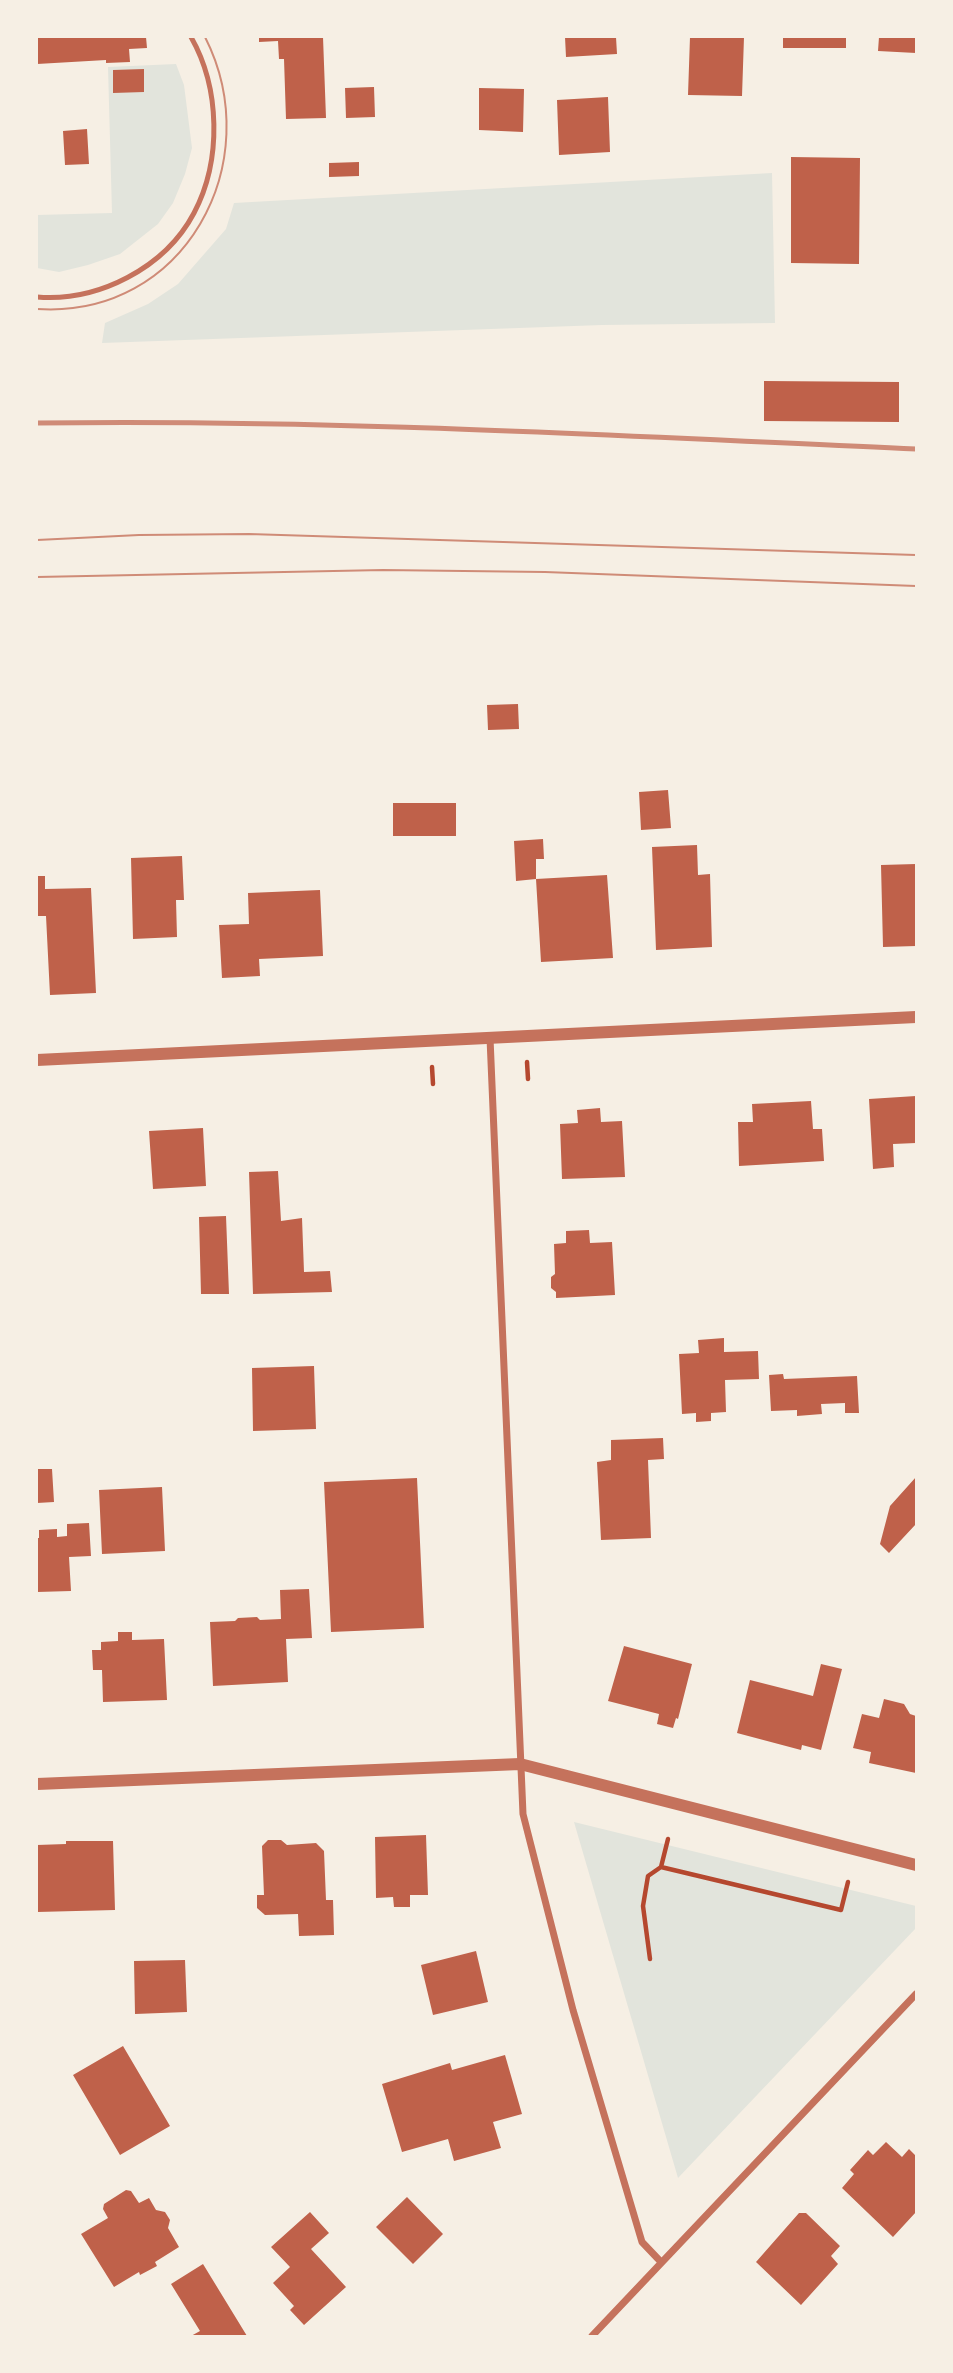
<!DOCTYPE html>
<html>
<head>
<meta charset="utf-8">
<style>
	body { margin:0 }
	#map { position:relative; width:953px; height:2373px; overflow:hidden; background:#f6efe4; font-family:Manrope,sans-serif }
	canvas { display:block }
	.frame { position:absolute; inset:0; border:38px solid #f6efe4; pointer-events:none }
</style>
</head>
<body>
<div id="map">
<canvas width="953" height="2373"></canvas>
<div class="frame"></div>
</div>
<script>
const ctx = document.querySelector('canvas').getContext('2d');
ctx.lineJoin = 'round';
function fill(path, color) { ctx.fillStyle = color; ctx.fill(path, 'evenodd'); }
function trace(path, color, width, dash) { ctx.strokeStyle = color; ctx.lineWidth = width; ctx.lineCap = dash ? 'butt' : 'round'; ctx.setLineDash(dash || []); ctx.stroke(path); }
const green = new Path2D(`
	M 176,64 L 184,85 L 192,148 L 185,174 L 173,203 L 158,224 L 120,254 L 88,265 L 59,272 L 37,268 L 37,215 L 112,213 L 108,67 Z
	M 772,173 L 775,323 L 602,325 L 102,343 L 105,323 L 148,304 L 178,284 L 226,229 L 234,203 Z
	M 574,1822 L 916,1906 L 916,1928 L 678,2178 Z`);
const building = new Path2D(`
	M 37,37 L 146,37 L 147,48 L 129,49 L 130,62 L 106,63 L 106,60 L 37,64 Z
	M 259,37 L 323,37 L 326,118 L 286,119 L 284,59 L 279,59 L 278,41 L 259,42 Z
	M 565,37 L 616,37 L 617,54 L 566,57 Z
	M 690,37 L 744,37 L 742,96 L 688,95 Z
	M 783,37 L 846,37 L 846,48 L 783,48 Z
	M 879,37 L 916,37 L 916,53 L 878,51 Z
	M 144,69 L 144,92 L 113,93 L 113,70 Z
	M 374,87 L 375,117 L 346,118 L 345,88 Z
	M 479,88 L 524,89 L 523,132 L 479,130 Z
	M 608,97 L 610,152 L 559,155 L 557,100 Z
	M 87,129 L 89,164 L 65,165 L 63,131 Z
	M 791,157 L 860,158 L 859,264 L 791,263 Z
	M 359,162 L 359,176 L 329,177 L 329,163 Z
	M 764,381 L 899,382 L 899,422 L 764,421 Z
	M 518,704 L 519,729 L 488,730 L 487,705 Z
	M 668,790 L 671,828 L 641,830 L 639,792 Z
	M 393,803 L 456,803 L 456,836 L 393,836 Z
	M 543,839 L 544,859 L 536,859 L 536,879 L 516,881 L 514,841 Z
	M 697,845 L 698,875 L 710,874 L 712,947 L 656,950 L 652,847 Z
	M 182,856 L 184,900 L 176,900 L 177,937 L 133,939 L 131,858 Z
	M 916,864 L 916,946 L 883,947 L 881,865 Z
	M 607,875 L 613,958 L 541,962 L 536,879 Z
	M 37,876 L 45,876 L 45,889 L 91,888 L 96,993 L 50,995 L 46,916 L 37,916 Z
	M 320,890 L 323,956 L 259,959 L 260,976 L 222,978 L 219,925 L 249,924 L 248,893 Z
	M 916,1096 L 916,1143 L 893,1144 L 894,1167 L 873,1169 L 869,1099 Z
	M 811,1101 L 813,1129 L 822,1129 L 824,1161 L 739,1166 L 738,1122 L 753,1122 L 752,1104 Z
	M 600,1108 L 601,1122 L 622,1121 L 625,1177 L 562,1179 L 560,1124 L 578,1123 L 577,1110 Z
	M 203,1128 L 206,1186 L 153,1189 L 149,1131 Z
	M 278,1171 L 281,1221 L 302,1218 L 304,1272 L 330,1271 L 332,1292 L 253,1294 L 249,1172 Z
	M 226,1216 L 229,1294 L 201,1294 L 199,1217 Z
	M 589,1230 L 590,1243 L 612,1242 L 615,1295 L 556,1298 L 556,1292 L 551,1288 L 551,1277 L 555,1274 L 554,1244 L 566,1243 L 566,1231 Z
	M 724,1338 L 724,1352 L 758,1351 L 759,1379 L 725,1380 L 726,1412 L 711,1413 L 711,1421 L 696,1422 L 696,1413 L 682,1414 L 679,1354 L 699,1353 L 698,1340 Z
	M 314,1366 L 316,1429 L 253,1431 L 252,1368 Z
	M 783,1374 L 784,1379 L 857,1376 L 859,1413 L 845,1413 L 845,1403 L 821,1404 L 822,1414 L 797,1416 L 797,1410 L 771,1411 L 769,1375 Z
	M 663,1438 L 664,1459 L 648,1460 L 651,1538 L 601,1540 L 597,1462 L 611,1460 L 611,1440 Z
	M 37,1469 L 52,1469 L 54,1502 L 37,1503 Z
	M 916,1477 L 916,1524 L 889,1553 L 880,1544 L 890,1506 Z
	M 417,1478 L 424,1628 L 331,1632 L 324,1482 Z
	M 162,1487 L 165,1551 L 102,1554 L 99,1490 Z
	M 89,1523 L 91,1556 L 69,1557 L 71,1591 L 37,1592 L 37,1538 L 39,1538 L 39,1530 L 57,1529 L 57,1537 L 67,1536 L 67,1524 Z
	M 309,1589 L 312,1638 L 286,1639 L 288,1682 L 213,1686 L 210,1622 L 235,1621 L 238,1618 L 257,1617 L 260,1620 L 281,1619 L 280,1590 Z
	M 118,1632 L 132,1632 L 132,1640 L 164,1639 L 167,1700 L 103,1702 L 102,1670 L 93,1670 L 92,1650 L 101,1650 L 101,1642 L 118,1641 Z
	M 624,1646 L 692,1664 L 678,1719 L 676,1718 L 673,1728 L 657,1724 L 659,1714 L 608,1701 Z
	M 821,1664 L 842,1669 L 821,1750 L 802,1745 L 801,1750 L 737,1733 L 750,1680 L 813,1696 Z
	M 884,1699 L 904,1704 L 910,1714 L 916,1716 L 916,1773 L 869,1763 L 871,1752 L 853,1748 L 862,1714 L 879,1718 Z
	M 426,1835 L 428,1895 L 410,1895 L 410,1907 L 394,1907 L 393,1897 L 376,1898 L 375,1837 Z
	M 268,1840 L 281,1840 L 287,1845 L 316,1843 L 324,1851 L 326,1900 L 333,1900 L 334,1935 L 299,1936 L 298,1914 L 265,1915 L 257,1908 L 257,1895 L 264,1895 L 262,1846 Z
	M 66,1841 L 113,1841 L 115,1910 L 37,1912 L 37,1845 L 66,1844 Z
	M 476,1951 L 488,2002 L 433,2015 L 421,1965 Z
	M 185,1960 L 187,2012 L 135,2014 L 134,1961 Z
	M 123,2046 L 170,2126 L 120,2155 L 73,2075 Z
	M 505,2055 L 522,2114 L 493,2122 L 501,2148 L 454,2161 L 448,2139 L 402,2152 L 382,2084 L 450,2063 L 452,2070 Z
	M 886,2142 L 902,2157 L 909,2149 L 916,2156 L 916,2212 L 893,2237 L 842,2188 L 854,2174 L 850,2170 L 868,2150 L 873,2155 Z
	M 126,2190 L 131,2191 L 139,2203 L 149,2198 L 156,2210 L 165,2212 L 170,2220 L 168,2228 L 179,2247 L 155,2262 L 157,2266 L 140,2275 L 139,2272 L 114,2287 L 81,2234 L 108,2218 L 103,2209 L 104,2204 Z
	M 407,2197 L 443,2234 L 413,2264 L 376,2227 Z
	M 310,2212 L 329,2233 L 311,2249 L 346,2287 L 304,2325 L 290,2310 L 294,2306 L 273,2283 L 290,2267 L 271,2247 Z
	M 799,2213 L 806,2213 L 840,2246 L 831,2256 L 838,2264 L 801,2305 L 756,2262 Z
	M 203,2264 L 247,2336 L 191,2336 L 200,2331 L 171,2284 Z`);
const path = new Path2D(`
	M 527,1062 L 528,1079
	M 432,1067 L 433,1084
	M 668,1839 L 661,1867 L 841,1910 L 848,1882
	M 650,1959 L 643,1906 L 648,1876 L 661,1867`);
const service = new Path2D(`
	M 37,297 C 98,302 165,268 194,213 C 222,160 220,88 191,37`);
const minor = new Path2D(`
	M 490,1038 L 523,1814 L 573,2010 L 642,2242 L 661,2262
	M 592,2336 L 916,1994`);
const tertiary = new Path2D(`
	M 37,1060 L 916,1017
	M 37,1784 L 520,1764 L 916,1865`);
const tram = new Path2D(`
	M 37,309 C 184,319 269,163 205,37
	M 37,540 L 139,535 L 249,534 L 916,555
	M 37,577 L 383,570 L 545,572 L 916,586`);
const rail = new Path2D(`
	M 37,423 C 330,419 623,436 916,449`);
fill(green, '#e2e4dc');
fill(building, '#bf614a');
trace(path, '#b5482f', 4.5);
trace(service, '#c5725c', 5);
trace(minor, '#c5725c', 7);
trace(tertiary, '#c5725c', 12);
trace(tram, '#cf8b77', 2);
trace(rail, '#cf8b77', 5);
</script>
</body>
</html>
